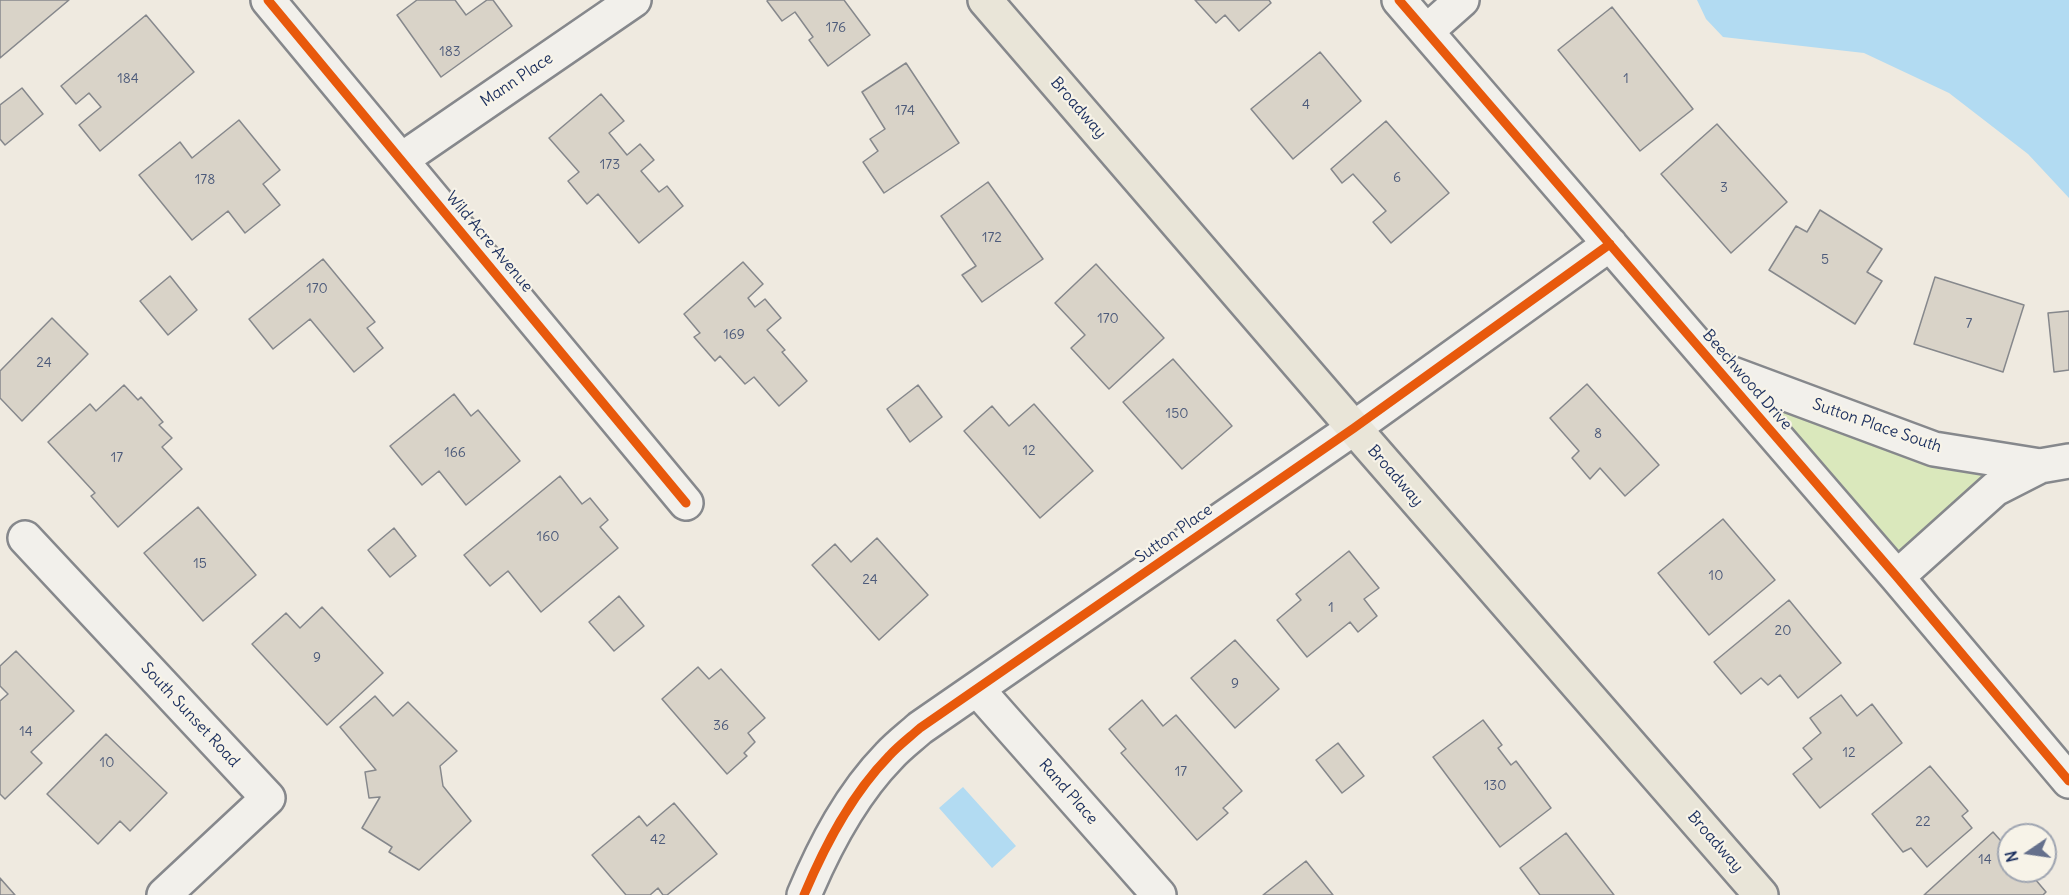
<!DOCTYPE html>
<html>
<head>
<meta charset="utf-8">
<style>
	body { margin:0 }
	#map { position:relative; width:2069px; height:895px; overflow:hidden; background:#efeae0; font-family:Delius,sans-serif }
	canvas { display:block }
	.north { position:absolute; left:1997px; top:823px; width:60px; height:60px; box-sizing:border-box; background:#f7f3e8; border:2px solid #9fa5b1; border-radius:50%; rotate:257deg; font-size:16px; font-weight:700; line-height:24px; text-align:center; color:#1b2f5e }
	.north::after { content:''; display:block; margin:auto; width:21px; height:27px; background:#65708c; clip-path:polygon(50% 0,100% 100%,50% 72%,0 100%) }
</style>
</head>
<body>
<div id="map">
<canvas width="2069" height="895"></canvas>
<div class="north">N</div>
</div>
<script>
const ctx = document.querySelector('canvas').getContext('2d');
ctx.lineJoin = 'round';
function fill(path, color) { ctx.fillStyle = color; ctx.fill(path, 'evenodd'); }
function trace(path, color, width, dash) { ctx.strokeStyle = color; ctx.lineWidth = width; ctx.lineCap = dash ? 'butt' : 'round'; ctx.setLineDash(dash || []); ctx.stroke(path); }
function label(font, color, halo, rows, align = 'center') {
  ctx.font = font + ' Delius,sans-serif'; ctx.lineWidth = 4.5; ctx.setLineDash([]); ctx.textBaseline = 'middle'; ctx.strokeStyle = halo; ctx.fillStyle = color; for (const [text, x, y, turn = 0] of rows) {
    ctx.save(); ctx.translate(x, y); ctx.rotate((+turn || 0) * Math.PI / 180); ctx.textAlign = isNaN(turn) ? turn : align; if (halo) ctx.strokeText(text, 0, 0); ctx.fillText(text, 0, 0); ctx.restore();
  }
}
const green = new Path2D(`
	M 1718,369 L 2040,466 L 1897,577 Z`);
const water = new Path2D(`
	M 1697,0 L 2069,0 L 2069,198 L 2028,154 L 1949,93 L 1864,53 L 1723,37 L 1706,19 Z
	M 963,787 L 1016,846 L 992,868 L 939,808 Z`);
const building = new Path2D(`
	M 0,0 L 69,0 L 0,58 Z
	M 417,0 L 455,0 L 466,15 L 487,0 L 493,0 L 512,26 L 441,77 L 397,15 Z
	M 768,0 L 844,0 L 870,35 L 828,66 L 809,40 L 813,37 L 795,12 L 782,21 L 767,1 Z
	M 1195,0 L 1269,0 L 1271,3 L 1239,31 L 1225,15 L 1216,23 Z
	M 1612,7 L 1693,109 L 1640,151 L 1558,50 Z
	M 146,15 L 194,72 L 100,151 L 79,125 L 101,107 L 89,93 L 76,104 L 61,86 Z
	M 1320,52 L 1361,101 L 1293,159 L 1251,109 Z
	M 906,63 L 959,143 L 884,193 L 863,162 L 878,151 L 870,139 L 885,129 L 862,92 Z
	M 22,88 L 43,114 L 5,145 L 0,139 L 0,105 Z
	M 601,94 L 624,121 L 609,133 L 627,155 L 640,144 L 654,160 L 641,171 L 659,192 L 667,186 L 683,206 L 639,243 L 598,194 L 587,204 L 568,181 L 579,172 L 549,138 Z
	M 239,120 L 280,170 L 263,184 L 280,205 L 245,233 L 228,211 L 192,240 L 139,175 L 180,142 L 192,158 Z
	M 1386,121 L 1449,193 L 1391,243 L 1373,222 L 1386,211 L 1353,174 L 1342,183 L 1331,169 Z
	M 1717,124 L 1787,202 L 1731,253 L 1661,174 Z
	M 988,182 L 1043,259 L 982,302 L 962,275 L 976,266 L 941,216 Z
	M 1820,210 L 1882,249 L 1867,272 L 1882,281 L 1855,324 L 1769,270 L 1796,226 L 1807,232 Z
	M 323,259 L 375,322 L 367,328 L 383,348 L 354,372 L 310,319 L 273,349 L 249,319 Z
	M 743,262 L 763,284 L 748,298 L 755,307 L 765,299 L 781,318 L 767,330 L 785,350 L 782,352 L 807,381 L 779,406 L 754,377 L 745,384 L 720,356 L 715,361 L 694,337 L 700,333 L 684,314 Z
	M 1096,264 L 1164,338 L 1109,389 L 1071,348 L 1085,335 L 1055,303 Z
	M 170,276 L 197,310 L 168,335 L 140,301 Z
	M 1935,277 L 2024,305 L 2003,372 L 1914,344 Z
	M 2069,311 L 2069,370 L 2054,372 L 2048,313 Z
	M 52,318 L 88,354 L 22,421 L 0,398 L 0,371 Z
	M 1173,359 L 1232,426 L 1182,469 L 1123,402 Z
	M 1587,384 L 1659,465 L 1625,496 L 1600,468 L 1590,479 L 1572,458 L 1579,451 L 1550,418 Z
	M 124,385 L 138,400 L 141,397 L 163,422 L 159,425 L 172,438 L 162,447 L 182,469 L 118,527 L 91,496 L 95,493 L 48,442 L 90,404 L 96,411 Z
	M 918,385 L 942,417 L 910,442 L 887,409 Z
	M 454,394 L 471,416 L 478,410 L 520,461 L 466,505 L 439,471 L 422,485 L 390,446 Z
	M 1034,404 L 1093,471 L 1040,518 L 964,431 L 992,406 L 1009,426 Z
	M 560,476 L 582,504 L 590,498 L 608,520 L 600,527 L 618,548 L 541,612 L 508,571 L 490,586 L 464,555 Z
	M 198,507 L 256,575 L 203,621 L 144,553 Z
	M 1723,519 L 1775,580 L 1709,635 L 1658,573 Z
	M 394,528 L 416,556 L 390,577 L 368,550 Z
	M 877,538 L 928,595 L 879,640 L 812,565 L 835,544 L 851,562 Z
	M 1349,551 L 1379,588 L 1364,599 L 1377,616 L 1358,632 L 1350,622 L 1307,657 L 1277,620 L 1301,600 L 1296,594 Z
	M 619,596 L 644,626 L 614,651 L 589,622 Z
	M 1789,600 L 1841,663 L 1798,698 L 1780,675 L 1768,685 L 1761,678 L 1741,694 L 1714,662 Z
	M 322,607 L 383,673 L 327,725 L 252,644 L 286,613 L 300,628 Z
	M 1235,640 L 1279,689 L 1235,728 L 1191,678 Z
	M 16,651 L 74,711 L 31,752 L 42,763 L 5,799 L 0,794 L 0,701 L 8,694 L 0,686 L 0,666 Z
	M 698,667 L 709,679 L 721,669 L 765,718 L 748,733 L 755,742 L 744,753 L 747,756 L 727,774 L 662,699 Z
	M 1841,695 L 1857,716 L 1872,704 L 1902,743 L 1820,808 L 1793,774 L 1812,759 L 1803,748 L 1821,733 L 1810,718 Z
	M 375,696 L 393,716 L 408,702 L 457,751 L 440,766 L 443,786 L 471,821 L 419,870 L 389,852 L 392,847 L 362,828 L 380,797 L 369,798 L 365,772 L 376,770 L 340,727 Z
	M 1142,700 L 1163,726 L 1176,715 L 1242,791 L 1223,808 L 1228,813 L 1197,840 L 1121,753 L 1126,749 L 1109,729 Z
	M 1483,720 L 1502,745 L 1498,748 L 1511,765 L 1516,761 L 1551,808 L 1500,847 L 1433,757 Z
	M 106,734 L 167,793 L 130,831 L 120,821 L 98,844 L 47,794 Z
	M 1338,743 L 1364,776 L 1342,793 L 1316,760 Z
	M 1930,766 L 1968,811 L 1962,816 L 1972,828 L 1927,867 L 1911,848 L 1903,852 L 1872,814 Z
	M 674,803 L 717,854 L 667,895 L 663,895 L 658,888 L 650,895 L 626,895 L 592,855 L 639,816 L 647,826 Z
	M 1993,832 L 2009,850 L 2009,871 L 2041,871 L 2042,872 L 2035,879 L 2046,892 L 2043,895 L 1924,895 Z
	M 1566,833 L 1614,895 L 1540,895 L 1520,868 Z
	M 1306,861 L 1333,895 L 1263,895 Z
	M 0,878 L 15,895 L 0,895 Z`);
const minor = new Path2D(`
	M 268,0 L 686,503
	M 1399,0 L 1897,577 L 2069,781
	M 1427,31 L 1462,0
	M 401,160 L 634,0
	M 1719,369 L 1934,449 L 2040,466
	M 25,538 L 268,798 L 164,895
	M 1897,577 L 1995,489 L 2040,466 L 2069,461
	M 977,689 L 1159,895
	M 804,895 C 825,845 851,795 889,756 C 898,746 910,737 920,728 L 1354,428 L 1610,244`);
const major = new Path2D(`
	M 985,0 L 1354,428 L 1761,895`);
const cycleway = new Path2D(`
	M 268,0 L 686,503
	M 1399,0 L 1897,577 L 2069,781
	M 804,895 C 825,845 851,795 889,756 C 898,746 910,737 920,728 L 1354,428 L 1610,244`);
const numberNames = [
	["176",836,28],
	["183",450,52],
	["184",128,79],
	["1",1626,79],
	["4",1306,105],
	["174",905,111],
	["173",610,165],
	["6",1397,178],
	["178",205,180],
	["3",1724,188],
	["172",992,238],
	["5",1825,260],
	["170",317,289],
	["170",1108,319],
	["7",1969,324],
	["169",734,335],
	["24",44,363],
	["150",1177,414],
	["8",1598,434],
	["12",1029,451],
	["166",455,453],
	["17",117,458],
	["160",548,537],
	["15",200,564],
	["10",1716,576],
	["24",870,580],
	["1",1331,608],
	["20",1783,631],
	["9",317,658],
	["9",1235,684],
	["36",721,726],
	["14",26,732],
	["12",1849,753],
	["10",107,763],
	["17",1181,772],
	["130",1495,786],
	["22",1923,822],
	["42",658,840],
	["14",1985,860]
];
const streetNames = [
	["Mann Place",517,80,-34],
	["Broadway",1078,108,49],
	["Wild Acre Avenue",489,242,50],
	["Beechwood Drive",1747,380,49],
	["Sutton Place South",1877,426,19],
	["Broadway",1395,476,49],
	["Sutton Place",1174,534,-35],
	["South Sunset Road",190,715,47],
	["Rand Place",1068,792,49],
	["Broadway",1715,842,49]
];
fill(green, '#dae8bc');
fill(water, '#b2dbf2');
fill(building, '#d9d3c8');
trace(building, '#86888c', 1.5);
trace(minor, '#86888c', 38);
trace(major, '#86888c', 38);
trace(minor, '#f2f0eb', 33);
trace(major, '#e9e5d8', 33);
trace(cycleway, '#e8590c', 9);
label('14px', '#4c5a7a', null, numberNames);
label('16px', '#1b2f5e', '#f7f3e8', streetNames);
</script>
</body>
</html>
